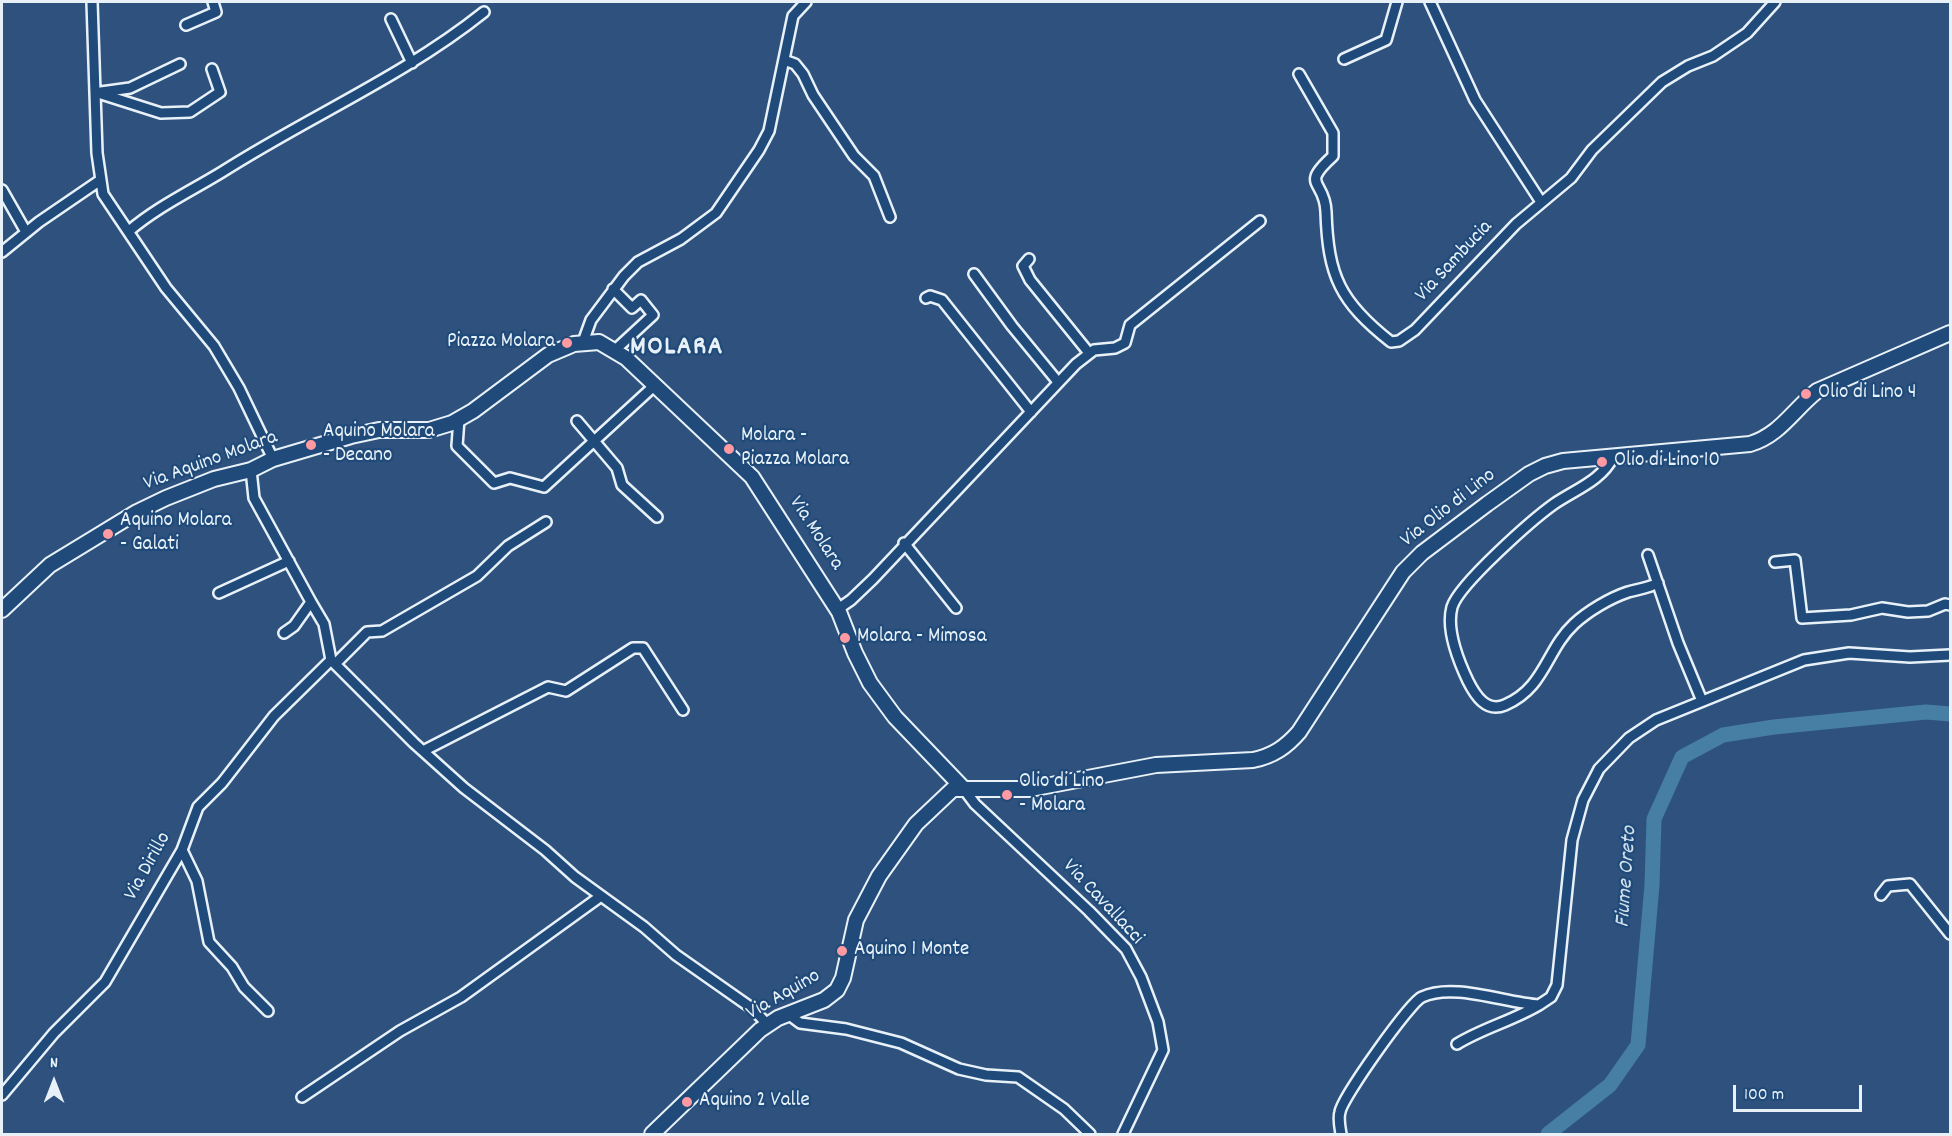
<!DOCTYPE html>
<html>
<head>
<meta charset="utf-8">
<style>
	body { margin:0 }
	#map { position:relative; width:1952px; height:1136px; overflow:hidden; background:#2e527d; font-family:Dekko,sans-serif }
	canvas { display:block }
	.frame { position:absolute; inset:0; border:3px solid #e8f1f8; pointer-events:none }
	.north { position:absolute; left:24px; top:1052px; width:60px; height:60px; -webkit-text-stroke:4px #1f4a7a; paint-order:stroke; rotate:0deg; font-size:16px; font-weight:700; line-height:24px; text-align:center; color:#e8f1f8 }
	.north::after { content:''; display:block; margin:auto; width:21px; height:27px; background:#e8f1f8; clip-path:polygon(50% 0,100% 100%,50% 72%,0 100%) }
	.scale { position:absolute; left:1733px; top:1085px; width:129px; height:27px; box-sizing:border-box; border:3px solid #e8f1f8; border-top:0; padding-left:8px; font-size:18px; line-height:21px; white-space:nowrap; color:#e8f1f8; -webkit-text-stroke:4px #1f4a7a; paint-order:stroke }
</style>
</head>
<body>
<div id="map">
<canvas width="1952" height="1136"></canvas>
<div class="frame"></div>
<div class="north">N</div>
<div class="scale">100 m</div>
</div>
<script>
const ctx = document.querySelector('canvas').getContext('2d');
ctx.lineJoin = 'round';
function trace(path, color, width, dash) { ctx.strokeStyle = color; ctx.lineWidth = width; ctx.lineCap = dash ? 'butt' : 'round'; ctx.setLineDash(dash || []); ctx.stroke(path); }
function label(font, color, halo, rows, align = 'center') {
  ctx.font = font + ' Dekko,sans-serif'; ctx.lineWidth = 4.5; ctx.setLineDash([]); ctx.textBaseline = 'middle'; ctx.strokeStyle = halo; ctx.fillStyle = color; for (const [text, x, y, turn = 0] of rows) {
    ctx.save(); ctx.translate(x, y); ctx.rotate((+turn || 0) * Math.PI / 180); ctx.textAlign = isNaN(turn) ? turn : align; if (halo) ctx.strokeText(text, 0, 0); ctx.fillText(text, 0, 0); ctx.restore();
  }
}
const river = new Path2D(`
	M 1548,1134 L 1610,1085 L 1638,1045 L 1652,885 L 1654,819 L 1682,757 L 1723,735 L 1774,727 L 1926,712 L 1950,714`);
const street = new Path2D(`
	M 92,2 L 97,153 L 103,194 L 166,288 L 214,346 L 239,388 L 273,459
	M 1430,2 L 1475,100 L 1541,202
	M 391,19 L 412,63
	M 186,25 L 216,12 L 213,2
	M 1344,59 L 1386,40 L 1397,2
	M 784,60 L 795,64 L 803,74 L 813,95 L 854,156 L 874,176 L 890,217
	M 1299,74 L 1333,133 L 1333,156 C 1299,187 1325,179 1326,212 C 1328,276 1340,302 1391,342 L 1399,341 L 1415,330 L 1516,224 L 1571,178 L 1592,150 L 1662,82 L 1688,66 L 1713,56 L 1747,33 L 1775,2
	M 95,92 L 161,113 L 190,112 L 220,92 L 212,69
	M 101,92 L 130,88 L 180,64
	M 2,190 L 26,232
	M 129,231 C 157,207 191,191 222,172 C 308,117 404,76 484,12
	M 2,252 L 39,222 L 99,181
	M 1029,259 L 1023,266 L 1030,280 L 1089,353
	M 974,274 L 1012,326 L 1058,382
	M 613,289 L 632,308 L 641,300 L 653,315 L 614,351
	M 926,298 L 930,296 L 942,300 L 1031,412
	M 583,342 L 591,320 L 624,276 L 638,262 L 681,239 L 716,213 L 759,150 L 769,131 L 793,16 L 806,2
	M 459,419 L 457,446 L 494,483 L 510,478 L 544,487 L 654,386
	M 577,421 L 617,468 L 622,485 L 657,517
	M 1613,457 C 1601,481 1576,489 1554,504 C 1533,519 1459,584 1452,607 C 1446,629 1458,660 1468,681 C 1475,695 1486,713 1505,705 C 1545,688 1546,650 1574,624 C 1588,611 1610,598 1628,592 C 1639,589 1648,588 1658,583
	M 251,470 L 254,498 L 311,602 L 294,626 L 284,633
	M 904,543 L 956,608
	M 1648,555 L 1678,643 L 1702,701
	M 1775,562 L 1795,560 L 1802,618 L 1851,615 L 1882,608 L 1908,612 L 1928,611 L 1945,604 L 1950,605
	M 219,593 L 289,561
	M 311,602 L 324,624 L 331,660 L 414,743 L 464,788 L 545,850 L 575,877 L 644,927 L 676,955 L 753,1009 L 768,1025
	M 838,609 L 851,600 L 873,579 L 1076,364 L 1094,350 L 1115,348 L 1125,343 L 1130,325 L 1260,221
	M 335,664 L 367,632 L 382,631 L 477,576 L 508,546 L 546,522
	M 423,751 L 548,687 L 566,691 L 633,648 L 643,648 L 683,710
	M 963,788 L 975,804 L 1089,911 L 1126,949 L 1141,977 L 1158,1022 L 1163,1050 L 1123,1134
	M 182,850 L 197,881 L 209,942 L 232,967 L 244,987 L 268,1011
	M 1881,895 L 1888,886 L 1910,884 L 1950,934
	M 788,1014 L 800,1023 L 846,1029 L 901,1043 L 959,1069 L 986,1075 L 1018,1077 L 1064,1109 L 1090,1134
	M 1457,1044 C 1483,1028 1512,1021 1539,1005
	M 2,1095 L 54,1033 L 105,982 L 182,850 L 198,807 L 222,783 L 274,716 L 331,660
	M 302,1097 L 400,1031 L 461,997 L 601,896
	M 1341,1134 C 1340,1128 1338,1118 1340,1112 C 1342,1098 1410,1002 1422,997 C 1453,982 1505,1003 1539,1005 L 1551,997 L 1557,985 L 1572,840 L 1583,800 L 1599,769 L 1629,738 L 1656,720 L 1804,660 L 1849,653 L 1910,657 L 1950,655`);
const secondary = new Path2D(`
	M 2,610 L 50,565 L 137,512 L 166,498 L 214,479 L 251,470 L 273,459 L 351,436 L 379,430 L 429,430 L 452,423 L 473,411 L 548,355 L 574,344 L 599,342 L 626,358 L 752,477 L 839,612 L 855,653 L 870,683 L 895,717 L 963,788
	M 652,1134 L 760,1030 L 778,1018 L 824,1000 L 837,990 L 843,978 L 856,920 L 879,876 L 916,824 L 953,789 L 1030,789 L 1156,765 L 1253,760 C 1273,756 1286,747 1299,732 L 1403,572 L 1422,553 L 1487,504 L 1529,474 L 1545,466 L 1563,461 L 1750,444 C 1780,435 1793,410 1817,391 L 1950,333`);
const markers = [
	[567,343,6,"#ff9aa2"],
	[1806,394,6,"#ff9aa2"],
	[311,445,6,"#ff9aa2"],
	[729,449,6,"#ff9aa2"],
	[1602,462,6,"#ff9aa2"],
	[108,534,6,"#ff9aa2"],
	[845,638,6,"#ff9aa2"],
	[1007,795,6,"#ff9aa2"],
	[842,951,6,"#ff9aa2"],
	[687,1102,6,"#ff9aa2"]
];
const streetNames = [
	["Via Sambucia",1455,262,-47],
	["Via Aquino Molara",211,462,-20],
	["Via Olio di Lino",1449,509,-38],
	["Via Molara",815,534,57],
	["Via Dirillo",149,867,-61],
	["Via Cavallacci",1102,903,47],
	["Via Aquino",784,996,-30]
];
const poiNames = [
	["Piazza Molara",555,343,"right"],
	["Olio di Lino 4",1818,394],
	["Aquino Molara",323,433],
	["- Decano",323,457],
	["Molara -",741,437],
	["Piazza Molara",741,461],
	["Olio di Lino 10",1614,462],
	["Aquino Molara",120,522],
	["- Galati",120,546],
	["Molara - Mimosa",857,638],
	["Olio di Lino",1019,783],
	["- Molara",1019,807],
	["Aquino 1 Monte",854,951],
	["Aquino 2 Valle",699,1102]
];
const waterNames = [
	["Fiume Oreto",1628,877,-86]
];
const districtNames = [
	["MOLARA",677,349]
];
trace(river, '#477ea3', 15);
trace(street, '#e8f1f8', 14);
trace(secondary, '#e8f1f8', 18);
trace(street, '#1f4a7a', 9);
trace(secondary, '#1f4a7a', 14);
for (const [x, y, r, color] of markers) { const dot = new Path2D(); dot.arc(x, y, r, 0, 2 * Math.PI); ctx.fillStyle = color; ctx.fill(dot); trace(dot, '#1f4a7a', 2); }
label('21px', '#e8f1f8', '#1f4a7a', streetNames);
label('21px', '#e8f1f8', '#1f4a7a', poiNames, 'left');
label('italic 22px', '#d0e0eb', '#1f4a7a', waterNames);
ctx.letterSpacing = '1.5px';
label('bold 27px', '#e8f1f8', '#1f4a7a', districtNames);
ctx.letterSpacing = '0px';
</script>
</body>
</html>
